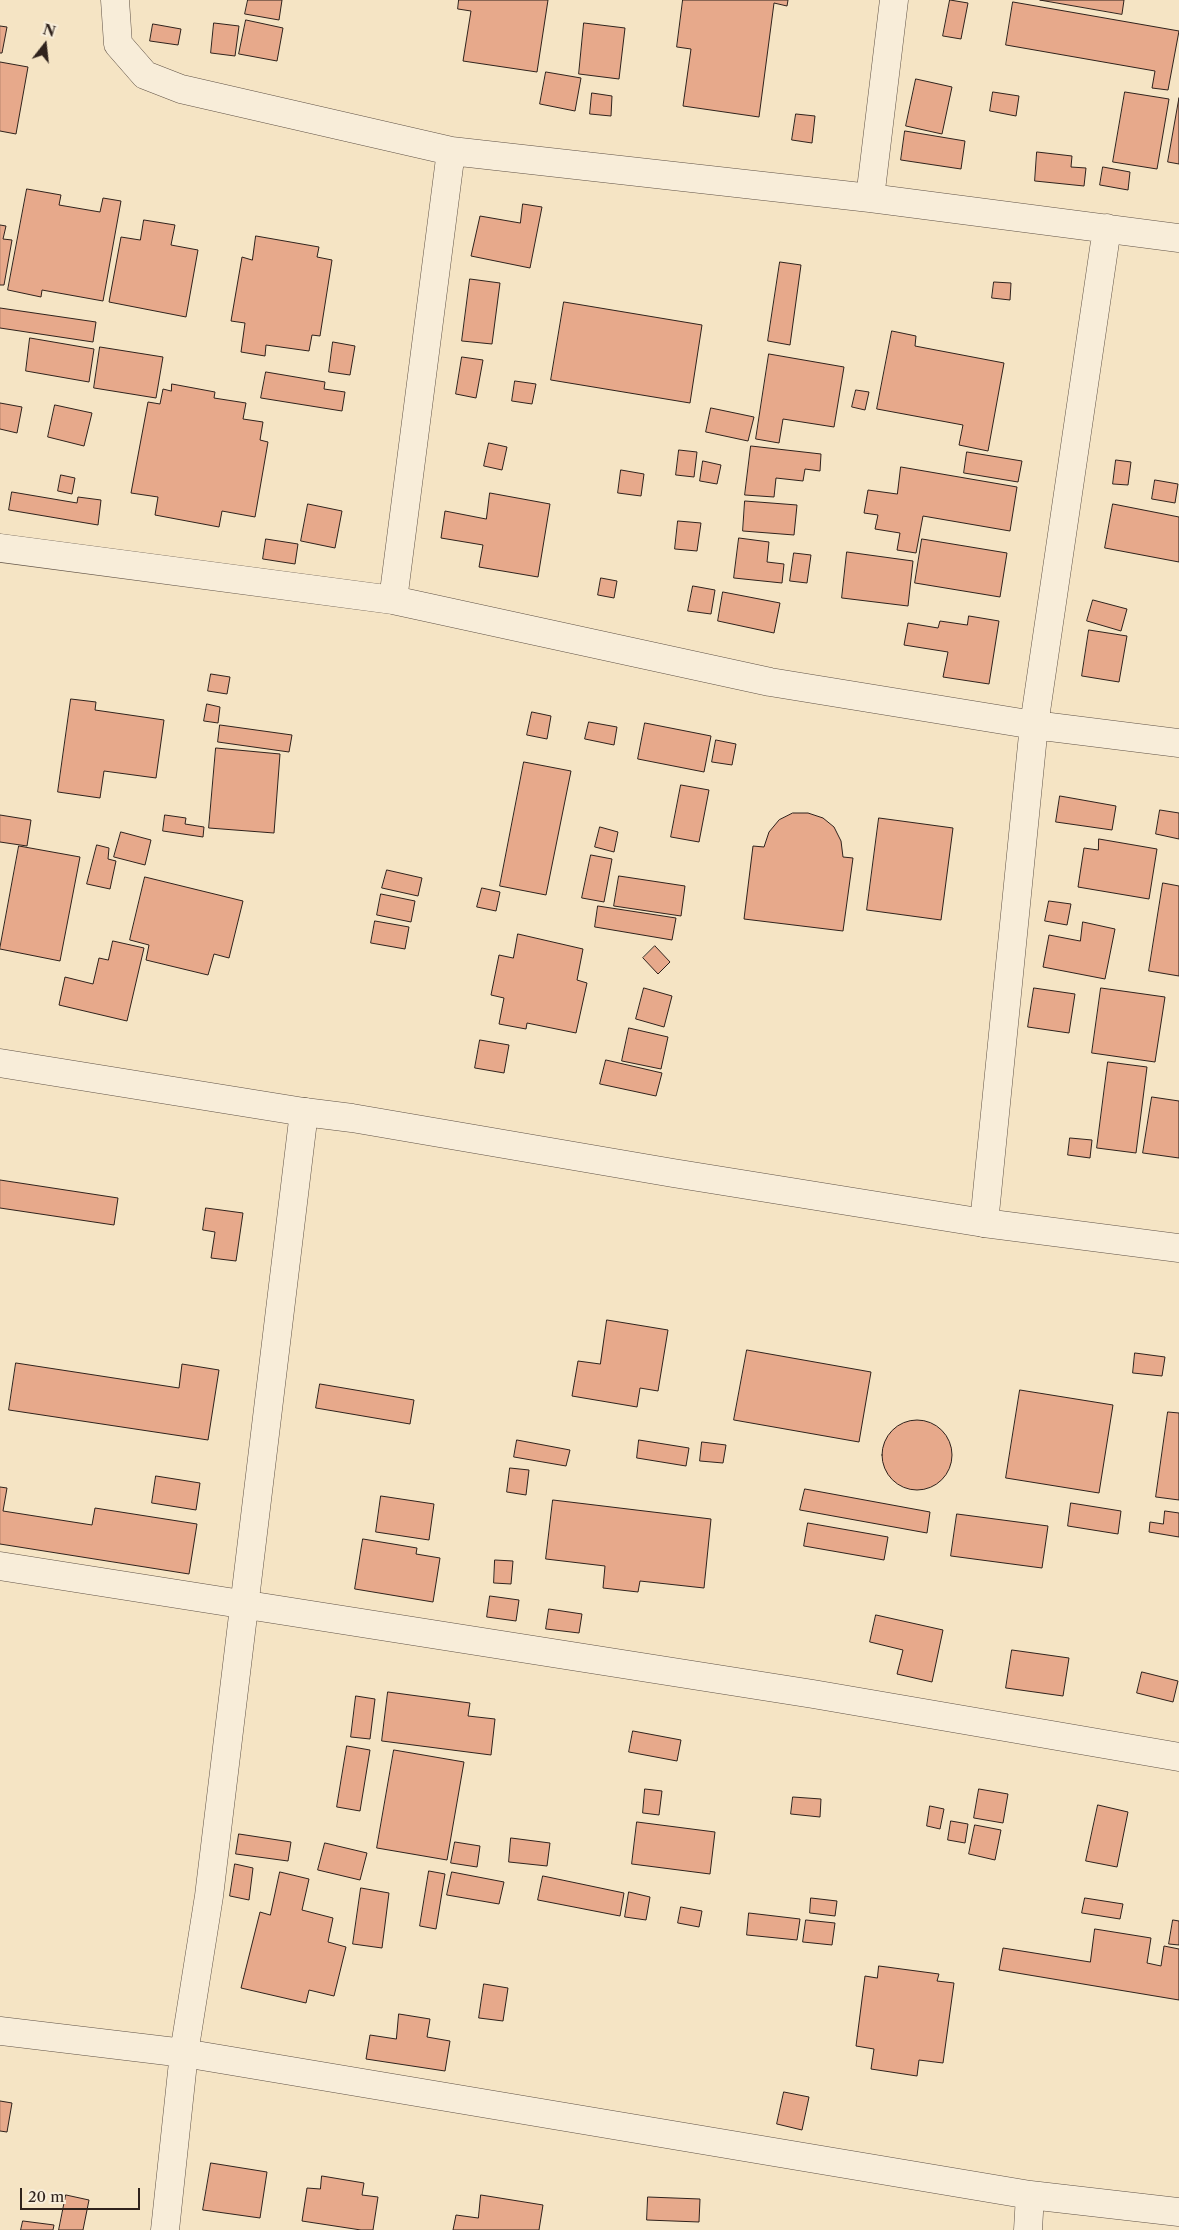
<!DOCTYPE html>
<html>
<head>
<meta charset="utf-8">
<style>
	body { margin:0 }
	#map { position:relative; width:1179px; height:2230px; overflow:hidden; background:#f5e4c4; font-family:"Libre Caslon Text",serif }
	canvas { display:block }
	.north { position:absolute; left:20px; top:20px; width:50px; height:50px; -webkit-text-stroke:4px #f8edd9; paint-order:stroke; rotate:16deg; font-size:14px; font-weight:700; line-height:20px; text-align:center; color:#2f221c }
	.north::after { content:''; display:block; margin:auto; width:18px; height:22px; background:#2f221c; clip-path:polygon(50% 0,100% 100%,50% 72%,0 100%) }
	.scale { position:absolute; left:20px; top:2188px; width:120px; height:22px; box-sizing:border-box; border:2px solid #2f221c; border-top:0; padding-left:6px; font-size:15px; line-height:18px; white-space:nowrap; color:#2f221c; -webkit-text-stroke:4px #f8edd9; paint-order:stroke }
</style>
</head>
<body>
<div id="map">
<canvas width="1179" height="2230"></canvas>
<div class="north">N</div>
<div class="scale">20 m</div>
</div>
<script>
const ctx = document.querySelector('canvas').getContext('2d');
ctx.lineJoin = 'round';
function fill(path, color) { ctx.fillStyle = color; ctx.fill(path, 'evenodd'); }
function trace(path, color, width, dash) { ctx.strokeStyle = color; ctx.lineWidth = width; ctx.lineCap = dash ? 'butt' : 'round'; ctx.setLineDash(dash || []); ctx.stroke(path); }
const building = new Path2D(`
	M 248,0 L 282,0 L 279,20 L 245,14 Z
	M 459,0 L 548,0 L 537,72 L 463,61 L 471,11 L 458,9 Z
	M 683,0 L 788,0 L 787,6 L 774,3 L 759,117 L 683,106 L 691,49 L 677,47 Z
	M 950,0 L 968,3 L 961,39 L 943,36 Z
	M 1040,0 L 1124,0 L 1122,14 Z
	M 1013,2 L 1179,31 L 1168,90 L 1152,88 L 1155,71 L 1006,45 Z
	M 246,20 L 283,28 L 277,61 L 239,54 Z
	M 214,23 L 239,26 L 235,56 L 211,53 Z
	M 584,23 L 625,28 L 619,79 L 579,74 Z
	M 153,24 L 181,29 L 178,45 L 150,41 Z
	M 0,26 L 7,27 L 2,53 L 0,53 Z
	M 0,62 L 28,67 L 16,134 L 0,131 Z
	M 546,72 L 581,78 L 575,111 L 540,104 Z
	M 916,79 L 952,87 L 942,134 L 906,126 Z
	M 993,92 L 1019,96 L 1016,116 L 990,111 Z
	M 1125,92 L 1169,99 L 1157,169 L 1113,162 Z
	M 592,93 L 612,96 L 611,116 L 590,114 Z
	M 1179,98 L 1179,164 L 1168,162 Z
	M 796,114 L 815,116 L 812,143 L 792,140 Z
	M 905,131 L 965,141 L 961,169 L 901,160 Z
	M 1037,152 L 1072,156 L 1071,167 L 1086,168 L 1084,186 L 1035,181 Z
	M 1103,167 L 1130,172 L 1128,190 L 1100,185 Z
	M 27,189 L 61,195 L 59,205 L 100,212 L 103,198 L 121,201 L 103,301 L 42,290 L 41,297 L 8,290 Z
	M 523,204 L 542,207 L 530,268 L 471,256 L 480,216 L 520,223 Z
	M 144,220 L 175,225 L 171,245 L 198,250 L 186,317 L 109,302 L 121,237 L 140,240 Z
	M 0,225 L 6,226 L 3,239 L 12,240 L 4,285 L 0,285 Z
	M 256,236 L 319,247 L 317,257 L 332,260 L 320,336 L 312,335 L 309,351 L 266,345 L 265,356 L 241,352 L 245,323 L 231,321 L 242,257 L 252,260 Z
	M 780,262 L 801,265 L 790,345 L 768,341 Z
	M 470,279 L 500,283 L 492,344 L 462,341 Z
	M 994,282 L 1011,283 L 1010,300 L 992,298 Z
	M 564,302 L 702,325 L 690,403 L 551,380 Z
	M 0,308 L 96,322 L 93,342 L 0,328 Z
	M 892,331 L 916,336 L 915,346 L 1004,363 L 988,451 L 959,445 L 963,425 L 877,409 Z
	M 30,338 L 94,349 L 89,382 L 26,371 Z
	M 333,342 L 355,346 L 350,375 L 329,372 Z
	M 100,347 L 163,357 L 156,398 L 94,388 Z
	M 769,354 L 844,367 L 834,427 L 783,419 L 779,443 L 756,439 Z
	M 462,357 L 483,360 L 476,398 L 456,394 Z
	M 266,372 L 325,382 L 324,389 L 345,392 L 342,411 L 261,398 Z
	M 515,381 L 536,384 L 532,404 L 512,401 Z
	M 172,384 L 215,392 L 214,398 L 246,403 L 243,419 L 263,422 L 260,440 L 268,442 L 255,517 L 222,511 L 219,527 L 155,515 L 158,497 L 131,493 L 148,402 L 160,404 L 163,389 L 171,391 Z
	M 856,390 L 869,392 L 865,410 L 852,407 Z
	M 0,403 L 22,407 L 17,433 L 0,429 Z
	M 55,405 L 92,413 L 84,446 L 48,437 Z
	M 711,408 L 754,417 L 748,441 L 706,432 Z
	M 489,443 L 507,447 L 502,470 L 484,466 Z
	M 751,446 L 821,454 L 820,471 L 805,469 L 803,481 L 776,478 L 774,497 L 745,495 Z
	M 679,450 L 697,452 L 694,477 L 676,475 Z
	M 967,452 L 1022,461 L 1018,482 L 964,473 Z
	M 1116,460 L 1131,462 L 1128,485 L 1113,484 Z
	M 703,461 L 721,465 L 717,484 L 700,481 Z
	M 901,467 L 1017,487 L 1010,531 L 923,516 L 916,553 L 897,550 L 900,533 L 875,529 L 878,515 L 864,513 L 868,490 L 897,494 Z
	M 621,470 L 644,474 L 641,496 L 618,493 Z
	M 61,475 L 75,478 L 72,494 L 58,491 Z
	M 1155,480 L 1178,484 L 1175,503 L 1152,499 Z
	M 12,492 L 77,503 L 78,497 L 101,500 L 98,525 L 9,510 Z
	M 490,493 L 550,504 L 538,577 L 479,567 L 483,545 L 441,538 L 445,511 L 486,519 Z
	M 745,501 L 797,505 L 794,535 L 743,531 Z
	M 308,504 L 342,511 L 335,548 L 301,541 Z
	M 1113,504 L 1179,517 L 1179,562 L 1105,548 Z
	M 678,521 L 701,523 L 697,551 L 675,549 Z
	M 739,538 L 769,542 L 767,562 L 784,564 L 782,583 L 734,578 Z
	M 266,539 L 298,544 L 295,564 L 263,559 Z
	M 922,539 L 1007,553 L 1000,597 L 915,583 Z
	M 847,552 L 913,561 L 908,606 L 842,598 Z
	M 794,553 L 811,555 L 807,583 L 790,581 Z
	M 601,578 L 617,581 L 614,598 L 598,595 Z
	M 693,586 L 715,590 L 711,614 L 688,611 Z
	M 723,592 L 780,603 L 774,633 L 718,621 Z
	M 1093,600 L 1127,609 L 1121,631 L 1087,621 Z
	M 969,616 L 999,621 L 989,684 L 943,677 L 948,652 L 904,645 L 908,623 L 938,628 L 940,621 L 967,625 Z
	M 1089,630 L 1127,636 L 1119,682 L 1082,676 Z
	M 211,674 L 230,677 L 227,694 L 208,691 Z
	M 71,699 L 96,702 L 95,710 L 164,720 L 156,778 L 104,771 L 100,798 L 58,792 Z
	M 207,704 L 220,707 L 218,723 L 204,721 Z
	M 532,712 L 551,716 L 547,739 L 527,735 Z
	M 589,722 L 617,727 L 614,745 L 585,739 Z
	M 645,723 L 711,736 L 704,772 L 638,759 Z
	M 220,725 L 292,735 L 289,752 L 218,742 Z
	M 716,740 L 736,744 L 732,765 L 712,762 Z
	M 216,748 L 280,754 L 274,833 L 209,828 Z
	M 524,762 L 571,771 L 546,895 L 500,886 Z
	M 681,785 L 709,790 L 699,842 L 671,837 Z
	M 1060,796 L 1116,806 L 1112,830 L 1056,822 Z
	M 1160,810 L 1179,813 L 1179,839 L 1156,834 Z
	M 793,813 L 808,813 L 823,818 L 834,827 L 841,841 L 843,857 L 853,858 L 843,931 L 744,919 L 753,846 L 764,847 L 769,832 L 779,820 Z
	M 0,815 L 31,820 L 27,846 L 0,842 Z
	M 165,815 L 186,818 L 185,824 L 204,827 L 203,837 L 163,831 Z
	M 879,818 L 953,828 L 941,920 L 867,910 Z
	M 600,827 L 618,832 L 614,852 L 595,847 Z
	M 121,832 L 151,840 L 145,865 L 114,857 Z
	M 1099,839 L 1157,849 L 1149,899 L 1078,887 L 1084,848 L 1098,850 Z
	M 97,845 L 109,848 L 108,859 L 116,861 L 110,889 L 87,884 Z
	M 19,846 L 80,857 L 60,961 L 0,949 Z
	M 591,855 L 612,859 L 604,902 L 582,898 Z
	M 387,870 L 422,878 L 418,896 L 382,888 Z
	M 619,876 L 685,886 L 681,916 L 614,906 Z
	M 145,877 L 243,901 L 229,958 L 214,954 L 208,975 L 146,960 L 149,945 L 130,940 Z
	M 1163,883 L 1179,886 L 1179,976 L 1149,971 Z
	M 482,888 L 500,892 L 496,911 L 477,907 Z
	M 381,894 L 415,901 L 411,922 L 377,915 Z
	M 1049,901 L 1071,904 L 1067,925 L 1045,921 Z
	M 598,906 L 676,918 L 672,940 L 595,927 Z
	M 375,921 L 409,927 L 405,949 L 371,943 Z
	M 1083,922 L 1115,929 L 1105,979 L 1043,967 L 1049,935 L 1080,941 Z
	M 518,934 L 583,949 L 577,980 L 587,983 L 576,1033 L 527,1023 L 526,1029 L 499,1024 L 504,998 L 491,995 L 499,955 L 513,958 Z
	M 113,941 L 144,948 L 127,1021 L 59,1005 L 65,977 L 93,984 L 99,958 L 108,960 Z
	M 655,946 L 670,962 L 658,974 L 643,958 Z
	M 644,988 L 672,996 L 664,1027 L 636,1019 Z
	M 1034,988 L 1075,994 L 1069,1033 L 1028,1027 Z
	M 1101,988 L 1165,997 L 1155,1062 L 1092,1053 Z
	M 629,1028 L 668,1037 L 661,1069 L 622,1061 Z
	M 480,1040 L 509,1045 L 504,1073 L 475,1068 Z
	M 606,1060 L 662,1073 L 656,1096 L 600,1084 Z
	M 1108,1062 L 1147,1067 L 1136,1153 L 1097,1148 Z
	M 1152,1097 L 1179,1101 L 1179,1158 L 1143,1153 Z
	M 1070,1138 L 1092,1140 L 1090,1158 L 1068,1155 Z
	M 0,1180 L 118,1198 L 114,1225 L 0,1208 Z
	M 206,1208 L 243,1213 L 236,1261 L 211,1258 L 215,1232 L 203,1230 Z
	M 607,1320 L 668,1330 L 658,1391 L 640,1388 L 637,1407 L 572,1396 L 578,1361 L 600,1364 Z
	M 747,1350 L 871,1372 L 859,1442 L 734,1420 Z
	M 1135,1353 L 1165,1357 L 1162,1376 L 1133,1373 Z
	M 16,1363 L 179,1388 L 182,1364 L 219,1370 L 208,1440 L 9,1410 Z
	M 320,1384 L 414,1400 L 410,1424 L 316,1408 Z
	M 1020,1390 L 1113,1405 L 1099,1493 L 1006,1478 Z
	M 1168,1412 L 1179,1413 L 1179,1500 L 1156,1497 Z
	M882 1455a35 35 0 1 1 70 0a35 35 0 1 1-70 0Z
	M 517,1440 L 570,1450 L 566,1466 L 514,1457 Z
	M 639,1440 L 689,1448 L 686,1466 L 637,1458 Z
	M 702,1442 L 726,1445 L 723,1463 L 700,1461 Z
	M 510,1468 L 529,1470 L 526,1495 L 507,1492 Z
	M 156,1476 L 200,1483 L 196,1510 L 152,1503 Z
	M 0,1487 L 7,1488 L 3,1511 L 92,1525 L 95,1508 L 197,1524 L 189,1574 L 0,1544 Z
	M 805,1489 L 930,1512 L 927,1533 L 800,1510 Z
	M 381,1496 L 434,1504 L 429,1540 L 376,1532 Z
	M 553,1500 L 711,1519 L 704,1588 L 640,1581 L 638,1592 L 603,1588 L 605,1566 L 546,1559 Z
	M 1071,1503 L 1121,1511 L 1118,1534 L 1068,1526 Z
	M 1165,1511 L 1179,1513 L 1179,1537 L 1149,1532 L 1150,1522 L 1163,1524 Z
	M 957,1514 L 1048,1526 L 1042,1568 L 951,1556 Z
	M 808,1523 L 888,1537 L 884,1560 L 804,1546 Z
	M 363,1539 L 417,1548 L 416,1554 L 440,1558 L 433,1602 L 355,1589 Z
	M 495,1560 L 513,1561 L 511,1584 L 494,1583 Z
	M 490,1596 L 519,1600 L 516,1621 L 487,1617 Z
	M 549,1609 L 582,1614 L 579,1633 L 546,1629 Z
	M 876,1615 L 943,1630 L 932,1682 L 897,1674 L 903,1650 L 870,1642 Z
	M 1012,1650 L 1069,1658 L 1063,1696 L 1006,1688 Z
	M 1142,1672 L 1178,1681 L 1173,1702 L 1137,1693 Z
	M 388,1692 L 470,1703 L 468,1716 L 495,1719 L 491,1755 L 382,1741 Z
	M 356,1696 L 375,1699 L 370,1739 L 351,1737 Z
	M 633,1731 L 681,1740 L 677,1761 L 629,1752 Z
	M 347,1746 L 370,1750 L 360,1811 L 337,1807 Z
	M 394,1750 L 464,1762 L 447,1860 L 377,1848 Z
	M 645,1789 L 662,1791 L 659,1815 L 643,1813 Z
	M 979,1789 L 1008,1794 L 1003,1823 L 974,1818 Z
	M 793,1797 L 821,1799 L 820,1817 L 791,1814 Z
	M 1098,1805 L 1128,1812 L 1117,1867 L 1086,1861 Z
	M 930,1806 L 944,1809 L 940,1829 L 927,1826 Z
	M 951,1821 L 968,1824 L 965,1843 L 948,1840 Z
	M 637,1822 L 715,1832 L 710,1874 L 632,1864 Z
	M 975,1825 L 1001,1830 L 995,1860 L 969,1854 Z
	M 239,1834 L 291,1842 L 288,1861 L 236,1854 Z
	M 511,1838 L 550,1843 L 547,1866 L 509,1862 Z
	M 455,1842 L 480,1846 L 477,1867 L 451,1863 Z
	M 325,1843 L 367,1853 L 360,1880 L 318,1870 Z
	M 235,1864 L 253,1868 L 249,1900 L 230,1896 Z
	M 429,1871 L 445,1874 L 436,1929 L 420,1926 Z
	M 280,1872 L 309,1879 L 302,1910 L 333,1918 L 328,1942 L 346,1947 L 334,1996 L 309,1990 L 306,2003 L 241,1988 L 260,1912 L 270,1915 Z
	M 452,1872 L 504,1882 L 499,1904 L 447,1895 Z
	M 543,1876 L 624,1893 L 620,1916 L 538,1900 Z
	M 361,1888 L 389,1893 L 382,1948 L 353,1944 Z
	M 629,1892 L 650,1897 L 646,1920 L 625,1917 Z
	M 811,1898 L 837,1901 L 835,1916 L 810,1913 Z
	M 1085,1898 L 1123,1904 L 1120,1919 L 1082,1913 Z
	M 681,1907 L 702,1911 L 699,1927 L 678,1923 Z
	M 749,1913 L 800,1919 L 797,1940 L 747,1935 Z
	M 806,1920 L 835,1923 L 832,1945 L 803,1942 Z
	M 1173,1920 L 1179,1921 L 1179,1945 L 1169,1944 Z
	M 1095,1929 L 1151,1938 L 1147,1963 L 1161,1966 L 1164,1946 L 1179,1949 L 1179,2000 L 999,1970 L 1003,1948 L 1090,1962 Z
	M 879,1966 L 939,1974 L 937,1981 L 954,1983 L 943,2063 L 919,2060 L 917,2076 L 871,2069 L 874,2049 L 856,2046 L 865,1976 L 877,1978 Z
	M 484,1984 L 508,1988 L 503,2021 L 479,2018 Z
	M 399,2014 L 430,2019 L 427,2037 L 450,2041 L 445,2071 L 366,2059 L 370,2035 L 396,2039 Z
	M 784,2092 L 809,2097 L 802,2130 L 777,2124 Z
	M 0,2101 L 12,2103 L 7,2132 L 0,2131 Z
	M 211,2163 L 267,2172 L 260,2218 L 203,2210 Z
	M 322,2176 L 364,2183 L 362,2195 L 378,2197 L 373,2230 L 361,2230 L 302,2221 L 307,2188 L 320,2189 Z
	M 66,2195 L 89,2200 L 83,2230 L 59,2230 Z
	M 481,2195 L 543,2205 L 539,2230 L 453,2230 L 456,2215 L 478,2218 Z
	M 648,2197 L 700,2199 L 699,2222 L 647,2220 Z
	M 23,2221 L 54,2225 L 53,2230 L 21,2230 Z`);
const minor = new Path2D(`
	M 115,0 L 118,44 L 145,75 L 181,89 L 451,151 L 870,198 L 1179,238
	M 870,198 L 894,0
	M 0,548 L 393,600 L 770,682 L 1034,725 L 1179,743
	M 393,600 L 451,151
	M 984,1223 L 1034,725 L 1107,228
	M 0,1566 L 813,1694 L 1179,1757
	M 0,2031 L 184,2053 L 1030,2195 L 1179,2212
	M 165,2230 L 184,2053 L 209,1896 L 304,1112
	M 1028,2230 L 1030,2195`);
const tertiary = new Path2D(`
	M 0,1063 L 304,1112 L 352,1118 L 673,1173 L 984,1223 L 1179,1248`);
fill(building, '#e7a98b');
trace(building, '#2f221c', 1);
trace(minor, '#605246', 29);
trace(tertiary, '#605246', 29);
trace(minor, '#f8edd9', 28);
trace(tertiary, '#f8edd9', 28);
</script>
</body>
</html>
